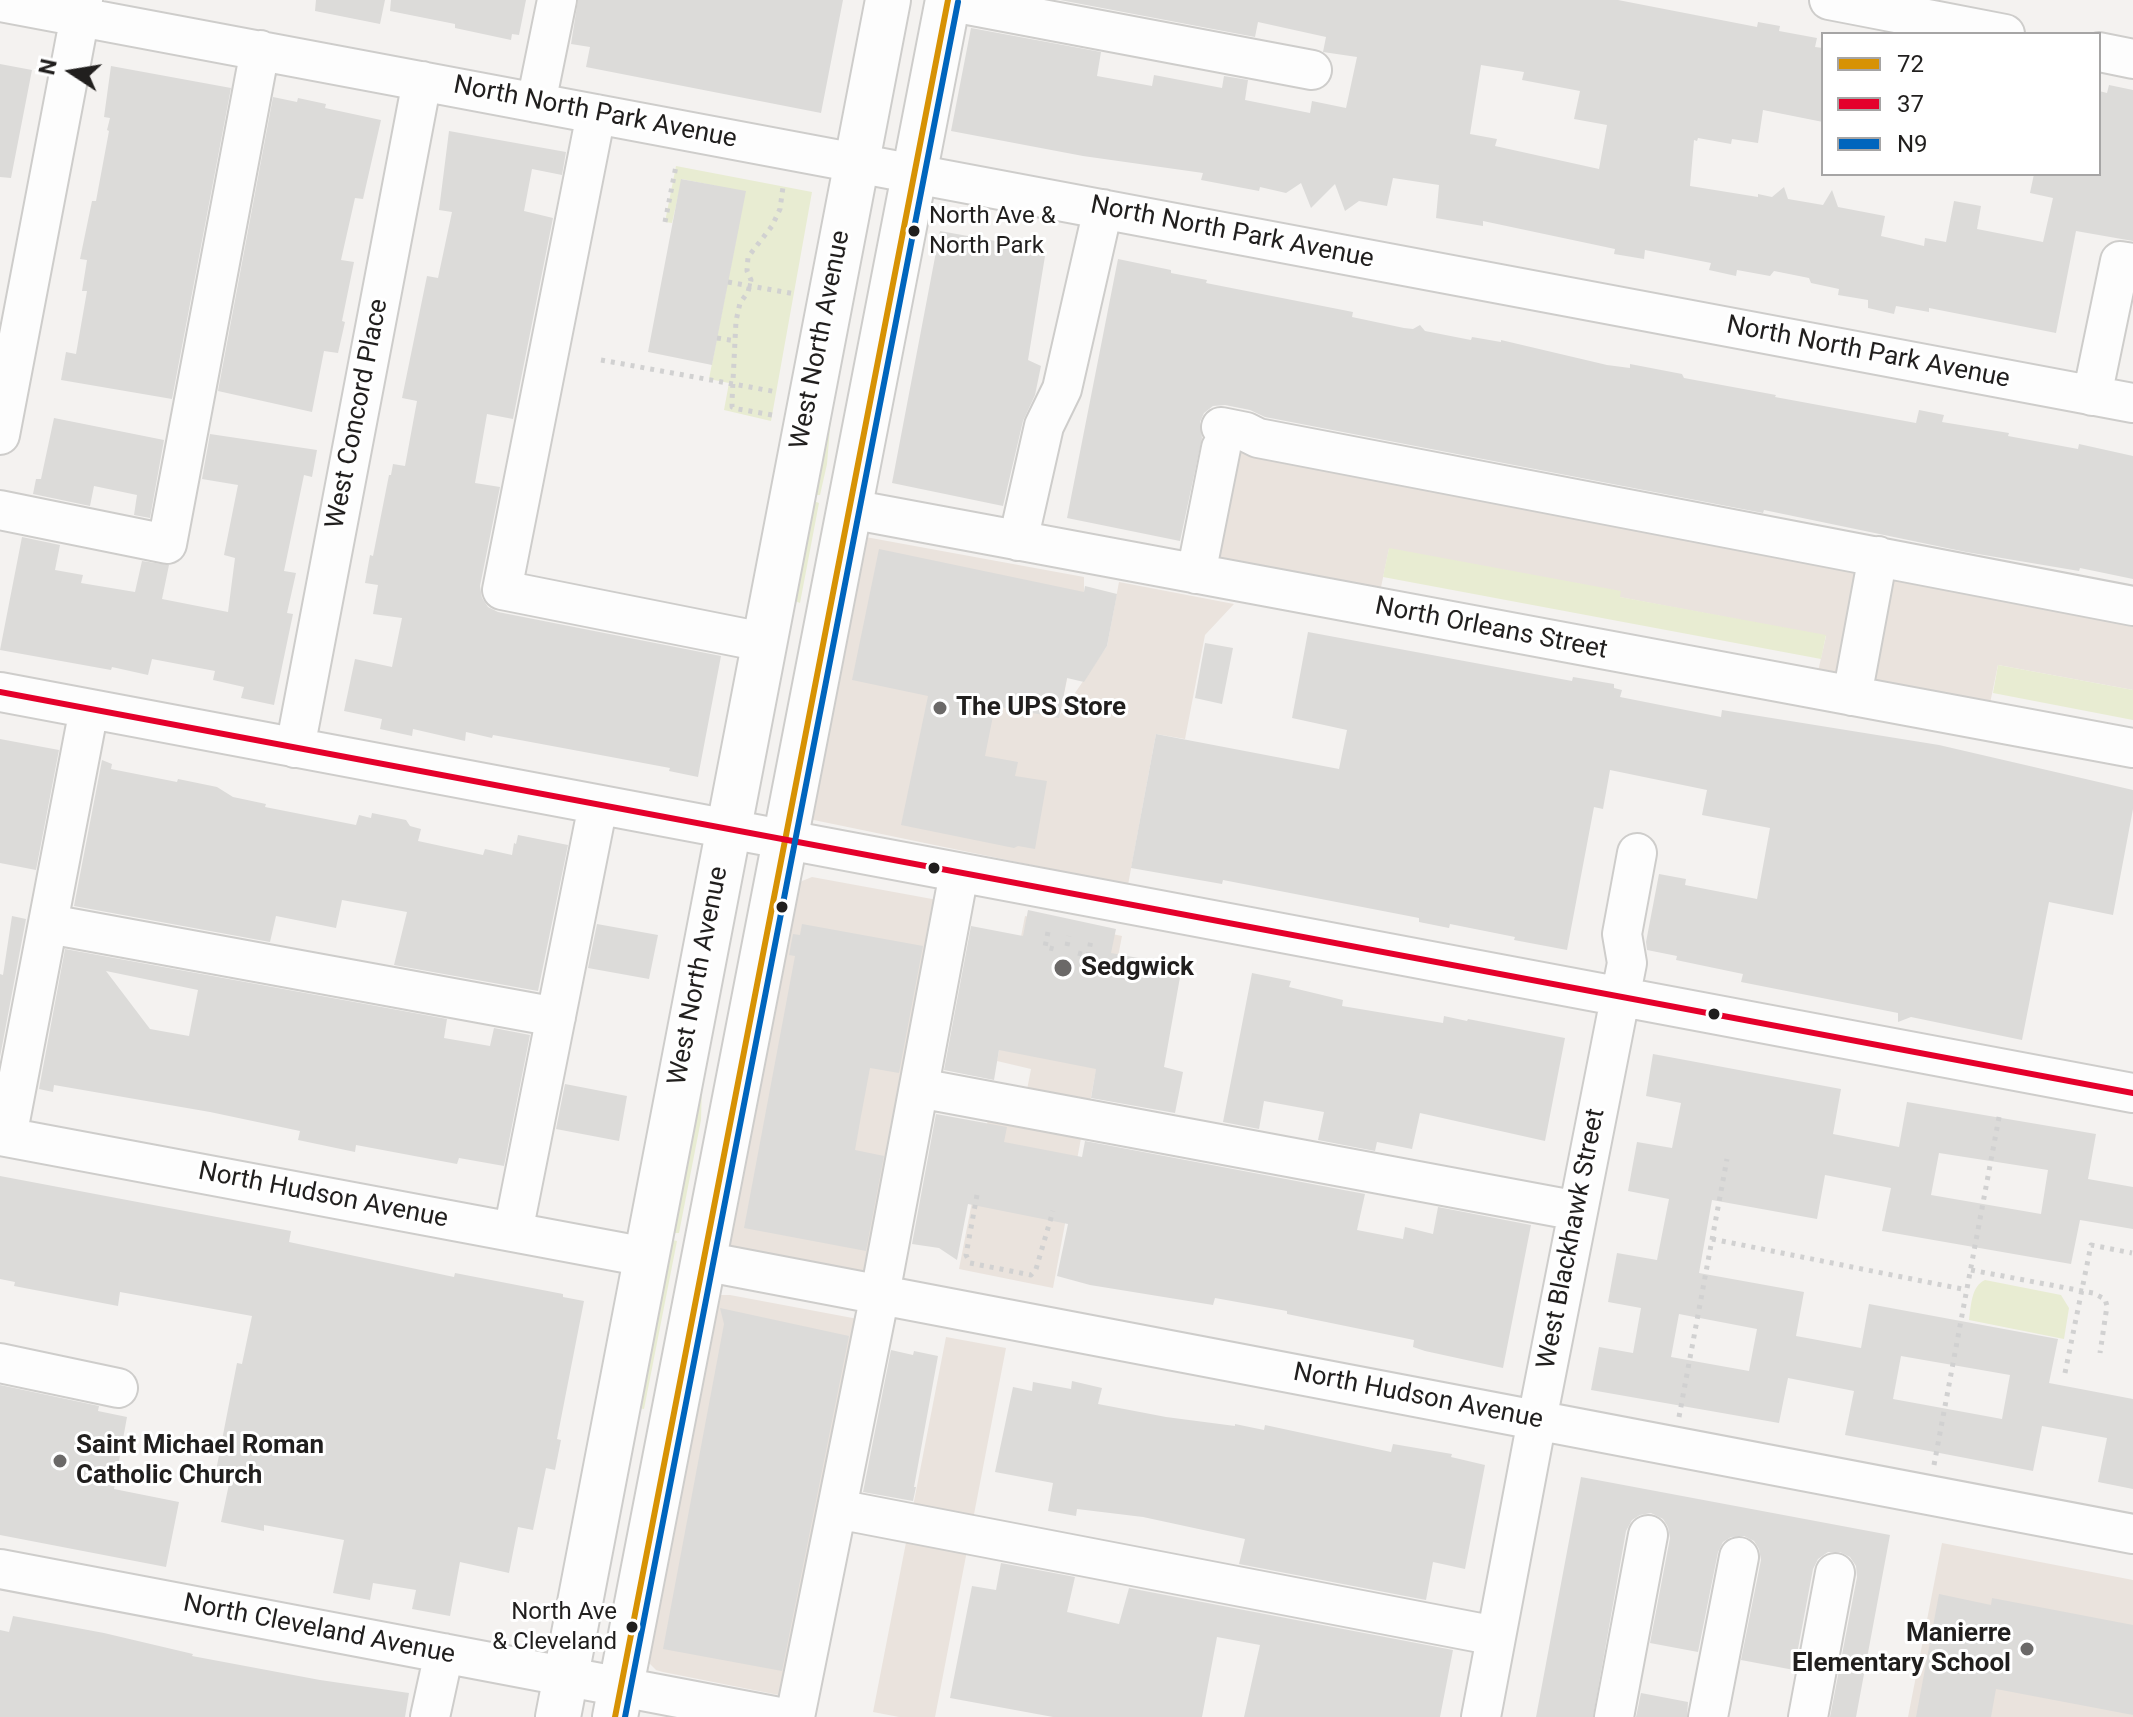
<!DOCTYPE html>
<html>
<head>
<meta charset="utf-8">
<style>
	body { margin:0 }
	#map { position:relative; width:2133px; height:1717px; overflow:hidden; background:#f4f2f0; font-family:Roboto,sans-serif }
	canvas { display:block }
	.legend { position:absolute; left:1821px; top:32px; width:280px; height:144px; box-sizing:border-box; background:#fff; border:2px solid #a6a5a5; margin:0; padding:10px 14px; list-style:none; font-size:24px; color:#211f1e }
	.legend li { display:flex; align-items:center; gap:16px; height:40px }
	.legend b { width:40px; border:2px solid #a6a5a5 }
	.north { position:absolute; left:32px; top:32px; width:80px; height:80px; -webkit-text-stroke:6px #fff; paint-order:stroke; rotate:282deg; font-size:22px; font-weight:700; line-height:32px; text-align:center; color:#211f1e }
	.north::after { content:''; display:block; margin:auto; width:28px; height:36px; background:#211f1e; clip-path:polygon(50% 0,100% 100%,50% 72%,0 100%) }
</style>
</head>
<body>
<div id="map">
<canvas width="2133" height="1717"></canvas>
<ul class="legend">
<li><b style="height:10px;background:#d79204"></b>72</li>
<li><b style="height:10px;background:#e4002b"></b>37</li>
<li><b style="height:10px;background:#0065bd"></b>N9</li>
</ul>
<div class="north">N</div>
</div>
<script>
const ctx = document.querySelector('canvas').getContext('2d');
ctx.lineJoin = 'round';
function fill(path, color) { ctx.fillStyle = color; ctx.fill(path, 'evenodd'); }
function trace(path, color, width, dash) { ctx.strokeStyle = color; ctx.lineWidth = width; ctx.lineCap = dash ? 'butt' : 'round'; ctx.setLineDash(dash || []); ctx.stroke(path); }
function label(font, color, halo, rows, align = 'center') {
  ctx.font = font + ' Roboto,sans-serif'; ctx.lineWidth = 6; ctx.setLineDash([]); ctx.textBaseline = 'middle'; ctx.strokeStyle = halo; ctx.fillStyle = color; for (const [text, x, y, turn = 0] of rows) {
    ctx.save(); ctx.translate(x, y); ctx.rotate((+turn || 0) * Math.PI / 180); ctx.textAlign = isNaN(turn) ? turn : align; if (halo) ctx.strokeText(text, 0, 0); ctx.fillText(text, 0, 0); ctx.restore();
  }
}
const built = new Path2D(`
	M 1237,441 L 2133,616 L 2133,690 L 1998,665 L 1989,708 L 1817,676 L 1826,636 L 1619,597 L 1620,592 L 1389,549 L 1380,592 L 1213,558 Z
	M 860,536 L 1084,577 L 1084,592 L 1060,715 L 1107,646 L 1119,582 L 1234,604 L 1205,635 L 1185,739 L 1156,734 L 1128,885 L 804,818 Z
	M 812,877 L 954,903 L 883,1280 L 728,1247 L 790,894 L 802,881 Z
	M 1025,916 L 1122,936 L 1088,1112 L 1025,1100 L 1031,1069 L 997,1061 Z
	M 989,1114 L 1082,1133 L 1053,1288 L 959,1269 Z
	M 719,1295 L 730,1295 L 874,1322 L 804,1700 L 663,1672 L 656,1670 L 648,1662 Z
	M 946,1337 L 1006,1348 L 935,1717 L 899,1717 L 873,1712 Z
	M 1942,1543 L 2133,1580 L 2133,1717 L 1908,1717 Z`);
const green = new Path2D(`
	M 676,166 L 812,192 L 771,421 L 724,410 L 729,383 L 709,379 L 745,192 L 682,179 L 672,223 L 665,222 Z
	M 832,404 L 827,464 L 820,495 L 816,495 L 814,501 L 819,503 L 800,603 L 795,601 Z
	M 1389,548 L 1621,591 L 1620,597 L 1826,635 L 1821,659 L 1383,577 Z
	M 1998,665 L 2133,690 L 2133,720 L 1993,693 Z
	M 696,1082 L 702,1083 L 701,1120 L 679,1233 L 675,1233 L 673,1240 L 677,1241 L 644,1409 L 631,1407 Z
	M 1985,1280 L 2061,1295 L 2069,1308 L 2064,1339 L 1969,1320 C 1971,1307 1971,1286 1985,1280 Z`);
const building = new Path2D(`
	M 316,0 L 385,0 L 380,24 L 315,11 Z
	M 391,0 L 526,0 L 519,35 L 512,34 L 511,40 L 455,28 L 455,24 L 390,11 Z
	M 578,0 L 843,0 L 821,113 L 586,67 L 590,47 L 571,44 Z
	M 1060,0 L 1618,0 L 1757,27 L 1758,22 L 1780,26 L 1779,31 L 1817,38 L 1815,47 L 1823,48 L 1823,122 L 1763,110 L 1758,143 L 1732,139 L 1731,144 L 1698,138 L 1697,141 L 1694,140 L 1690,186 L 1758,197 L 1758,194 L 1772,197 L 1784,187 L 1788,199 L 1823,205 L 1832,190 L 1838,207 L 1885,216 L 1881,236 L 1924,246 L 1925,238 L 1946,242 L 1954,201 L 1981,206 L 1977,229 L 2043,242 L 2053,198 L 2030,193 L 2034,174 L 2099,174 L 2099,91 L 2107,93 L 2109,85 L 2133,90 L 2133,241 L 2076,231 L 2056,333 L 1929,308 L 1929,312 L 1896,306 L 1894,314 L 1868,308 L 1868,300 L 1838,295 L 1839,289 L 1811,283 L 1809,278 L 1774,271 L 1770,276 L 1737,270 L 1736,276 L 1709,270 L 1711,263 L 1645,250 L 1644,259 L 1614,254 L 1615,249 L 1483,221 L 1483,226 L 1436,218 L 1439,185 L 1393,178 L 1387,206 L 1359,201 L 1345,211 L 1335,184 L 1311,208 L 1301,183 L 1286,193 L 1260,187 L 1259,191 L 1201,180 L 1203,173 L 1083,156 L 951,131 L 971,28 L 1101,52 L 1097,76 L 1152,86 L 1154,75 L 1222,88 L 1224,76 L 1248,80 L 1245,100 L 1310,113 L 1312,101 L 1346,108 L 1357,57 L 1323,52 L 1326,37 L 1258,22 L 1255,37 ZM 1481,65 L 1524,72 L 1522,80 L 1580,91 L 1574,119 L 1607,125 L 1599,169 L 1495,146 L 1497,139 L 1470,134 Z
	M 0,64 L 32,70 L 11,178 L 0,177 Z
	M 111,66 L 231,88 L 172,399 L 61,380 L 66,352 L 76,354 L 87,291 L 82,291 L 87,260 L 80,259 L 92,201 L 96,201 L 109,131 L 107,130 L 110,118 L 104,117 Z
	M 273,97 L 297,102 L 298,98 L 326,104 L 325,108 L 381,120 L 363,199 L 355,198 L 341,260 L 354,262 L 342,321 L 345,322 L 338,353 L 324,351 L 312,412 L 218,391 Z
	M 449,131 L 566,152 L 562,175 L 532,169 L 524,211 L 553,218 L 513,419 L 487,414 L 475,483 L 500,487 L 480,586 L 482,598 L 488,607 L 498,612 L 721,656 L 698,777 L 669,771 L 670,768 L 493,735 L 492,738 L 466,732 L 465,741 L 413,729 L 412,736 L 380,729 L 382,719 L 344,711 L 355,659 L 392,667 L 402,618 L 373,614 L 378,585 L 365,583 L 370,555 L 373,556 L 389,475 L 391,475 L 393,464 L 405,466 L 417,401 L 402,398 L 427,276 L 438,278 L 452,212 L 439,210 Z
	M 681,179 L 746,191 L 712,365 L 648,352 Z
	M 940,231 L 1046,250 L 1028,360 L 1041,366 L 1035,395 L 1023,421 L 1003,506 L 892,483 Z
	M 1118,259 L 1171,270 L 1171,273 L 1207,280 L 1206,283 L 1353,312 L 1352,317 L 1404,328 L 1413,329 L 1420,325 L 1425,331 L 1471,340 L 1472,337 L 1501,342 L 1501,340 L 1607,365 L 1630,368 L 1630,364 L 1682,374 L 1684,378 L 1776,395 L 1775,397 L 1916,423 L 1919,410 L 1944,415 L 1942,422 L 2009,433 L 2008,436 L 2078,449 L 2079,444 L 2133,456 L 2133,579 L 2080,568 L 2079,571 L 1966,552 L 1764,510 L 1763,513 L 1265,417 L 1250,410 L 1225,405 L 1213,406 L 1204,413 L 1200,422 L 1202,438 L 1180,541 L 1067,518 Z
	M 54,418 L 164,440 L 150,518 L 134,515 L 137,495 L 94,486 L 90,506 L 33,494 L 36,479 L 41,479 Z
	M 210,434 L 317,450 L 312,477 L 304,475 L 284,571 L 296,573 L 287,613 L 293,614 L 274,705 L 241,698 L 244,687 L 213,680 L 215,671 L 152,659 L 148,675 L 112,667 L 111,670 L 0,650 L 22,537 L 60,545 L 55,570 L 83,575 L 81,583 L 135,592 L 142,561 L 169,565 L 162,599 L 228,612 L 235,558 L 224,555 L 238,485 L 202,479 Z
	M 879,549 L 1084,592 L 1085,586 L 1117,594 L 1107,646 L 1084,682 L 1067,678 L 1059,718 L 995,706 L 985,756 L 1018,762 L 1015,776 L 1047,781 L 1035,849 L 1018,846 L 1014,848 L 901,825 L 928,696 L 852,680 Z
	M 1308,632 L 1572,681 L 1573,677 L 1614,684 L 1614,688 L 1622,690 L 1620,697 L 1721,717 L 1722,710 L 1939,745 L 2133,790 L 2133,809 L 2113,915 L 2049,902 L 2022,1040 L 1911,1017 L 1898,1022 L 1898,1013 L 1741,982 L 1743,974 L 1676,960 L 1677,956 L 1647,950 L 1646,942 L 1659,874 L 1686,879 L 1685,885 L 1757,899 L 1770,828 L 1702,815 L 1707,790 L 1610,770 L 1603,809 L 1594,807 L 1567,950 L 1514,940 L 1515,937 L 1450,924 L 1449,928 L 1419,922 L 1419,918 L 1223,880 L 1222,884 L 1131,868 L 1156,734 L 1339,769 L 1347,730 L 1292,718 Z
	M 1205,643 L 1233,648 L 1222,704 L 1195,698 Z
	M 0,739 L 59,750 L 36,870 L 0,863 Z
	M 102,760 L 112,764 L 111,769 L 177,782 L 178,779 L 217,787 L 233,797 L 266,804 L 265,807 L 356,825 L 359,815 L 371,818 L 372,813 L 406,820 L 410,826 L 421,829 L 418,841 L 483,855 L 485,849 L 512,855 L 514,843 L 516,844 L 518,835 L 568,845 L 538,991 L 394,965 L 407,912 L 342,900 L 336,928 L 276,916 L 270,942 L 74,906 Z
	M 1028,910 L 1116,929 L 1111,953 L 1182,966 L 1164,1067 L 1183,1072 L 1175,1113 L 1091,1098 L 1096,1069 L 999,1050 L 994,1080 L 944,1070 L 971,926 L 1023,936 Z
	M 12,916 L 26,919 L 0,1057 L 0,974 L 3,975 Z
	M 597,924 L 658,935 L 649,979 L 588,968 Z
	M 802,924 L 923,946 L 899,1073 L 870,1068 L 861,1116 L 855,1150 L 884,1156 L 866,1251 L 744,1228 L 795,956 L 789,955 L 793,934 L 800,935 Z
	M 65,949 L 447,1019 L 444,1038 L 490,1046 L 494,1028 L 530,1035 L 504,1166 L 459,1158 L 457,1164 L 356,1145 L 355,1152 L 298,1140 L 300,1131 L 210,1112 L 54,1085 L 53,1092 L 39,1089 ZM 106,971 L 198,990 L 189,1036 L 150,1029 Z
	M 1252,973 L 1291,981 L 1289,987 L 1343,1000 L 1342,1006 L 1443,1023 L 1444,1016 L 1467,1021 L 1468,1019 L 1565,1038 L 1545,1141 L 1420,1113 L 1412,1149 L 1377,1142 L 1375,1151 L 1318,1140 L 1324,1112 L 1264,1101 L 1259,1129 L 1223,1122 Z
	M 1653,1054 L 1841,1089 L 1833,1134 L 1899,1147 L 1907,1102 L 2096,1134 L 2088,1179 L 2133,1187 L 2133,1229 L 2080,1220 L 2071,1264 L 1882,1231 L 1891,1188 L 1825,1175 L 1817,1219 L 1712,1200 L 1699,1273 L 1804,1292 L 1796,1336 L 1861,1348 L 1869,1304 L 2058,1339 L 2049,1383 L 2133,1399 L 2133,1489 L 2098,1482 L 2107,1438 L 2042,1426 L 2033,1471 L 1950,1455 L 1845,1435 L 1854,1391 L 1788,1378 L 1779,1423 L 1591,1390 L 1599,1347 L 1633,1353 L 1641,1308 L 1608,1302 L 1617,1253 L 1657,1260 L 1669,1199 L 1628,1191 L 1637,1142 L 1672,1148 L 1681,1103 L 1646,1096 ZM 1939,1153 L 2048,1170 L 2041,1214 L 1931,1195 ZM 1679,1314 L 1757,1329 L 1749,1371 L 1671,1357 ZM 1901,1356 L 2010,1375 L 2002,1419 L 1893,1399 Z
	M 565,1084 L 627,1096 L 619,1141 L 556,1129 Z
	M 936,1114 L 1007,1127 L 1004,1142 L 1082,1157 L 1085,1141 L 1365,1194 L 1357,1230 L 1403,1239 L 1405,1227 L 1433,1234 L 1438,1207 L 1531,1225 L 1503,1368 L 1425,1351 L 1413,1347 L 1414,1340 L 1287,1314 L 1287,1311 L 1215,1298 L 1213,1305 L 1090,1285 L 1057,1276 L 1068,1224 L 968,1204 L 957,1260 L 939,1248 L 912,1244 Z
	M 0,1176 L 291,1231 L 289,1242 L 454,1277 L 455,1273 L 563,1294 L 563,1297 L 584,1301 L 557,1439 L 561,1440 L 555,1470 L 546,1468 L 533,1530 L 518,1527 L 509,1573 L 460,1562 L 450,1616 L 412,1609 L 416,1590 L 373,1583 L 370,1600 L 333,1593 L 344,1540 L 264,1525 L 264,1531 L 221,1522 L 229,1484 L 214,1481 L 237,1363 L 242,1364 L 252,1316 L 120,1292 L 118,1306 L 14,1286 L 15,1282 L 0,1279 Z
	M 720,1308 L 849,1336 L 782,1671 L 663,1649 L 724,1324 Z
	M 891,1350 L 913,1355 L 914,1351 L 938,1356 L 914,1487 L 916,1487 L 913,1501 L 863,1492 Z
	M 1072,1381 L 1102,1388 L 1098,1404 L 1166,1417 L 1235,1426 L 1235,1424 L 1264,1430 L 1265,1425 L 1391,1452 L 1393,1444 L 1452,1454 L 1451,1457 L 1485,1465 L 1465,1569 L 1433,1562 L 1426,1600 L 1239,1564 L 1245,1539 L 1143,1517 L 1077,1509 L 1076,1516 L 1048,1511 L 1053,1483 L 995,1472 L 1013,1387 L 1032,1391 L 1033,1382 L 1071,1389 Z
	M 0,1385 L 99,1406 L 98,1411 L 127,1417 L 114,1489 L 179,1502 L 166,1567 L 0,1535 Z
	M 1581,1477 L 1890,1535 L 1856,1717 L 1830,1717 L 1857,1577 L 1856,1566 L 1850,1557 L 1840,1552 L 1828,1552 L 1818,1559 L 1813,1569 L 1794,1670 L 1741,1660 L 1761,1560 L 1759,1549 L 1754,1541 L 1744,1536 L 1731,1537 L 1723,1542 L 1718,1552 L 1698,1652 L 1650,1643 L 1670,1538 L 1668,1527 L 1663,1519 L 1651,1513 L 1640,1515 L 1632,1520 L 1626,1531 L 1593,1717 L 1536,1717 Z
	M 1001,1563 L 1075,1577 L 1067,1612 L 1119,1624 L 1129,1588 L 1453,1650 L 1440,1717 L 1244,1717 L 1260,1645 L 1217,1637 L 1202,1717 L 1053,1717 L 950,1698 L 972,1586 L 996,1590 Z
	M 1939,1594 L 1991,1605 L 1992,1598 L 2133,1625 L 2133,1715 L 1996,1689 L 1991,1717 L 1916,1717 Z
	M 13,1616 L 104,1633 L 193,1654 L 192,1656 L 320,1680 L 409,1693 L 405,1717 L 0,1717 L 0,1630 L 9,1632 Z
	M 1641,1693 L 1688,1702 L 1687,1717 L 1636,1717 Z`);
const path = new Path2D(`
	M 665,222 L 676,166
	M 728,282 L 795,294
	M 717,338 L 736,341
	M 601,360 L 777,392
	M 772,415 L 738,409 L 732,407 L 732,401 L 736,321 L 740,303 L 748,292 L 751,280 L 747,271 L 748,257 L 772,226 L 780,209 L 783,187
	M 1048,932 L 1045,947 L 1054,949
	M 1067,946 L 1069,936
	M 1078,953 L 1088,956 L 1091,940
	M 977,1195 L 966,1255 L 970,1263 L 1031,1275 L 1036,1269 L 1053,1211
	M 1712,1239 L 1967,1290
	M 1971,1270 L 2093,1293 L 2105,1299 L 2107,1306 L 2100,1353
	M 2065,1373 L 2091,1245 L 2132,1253
	M 1679,1417 L 1727,1159
	M 1934,1465 L 2000,1112`);
const minor = new Path2D(`
	M 1829,0 L 2005,34
	M 947,1 L 1312,70
	M 0,2 L 2133,403
	M 2099,52 L 2133,59
	M 536,103 L 557,0
	M 596,114 L 502,590 L 763,642
	M 2092,396 L 2120,261 L 2133,263
	M 1221,427 L 1246,432 L 1258,438 L 2133,606
	M 0,435 L 83,0
	M 850,509 L 2133,748
	M 0,510 L 167,544 L 260,50
	M 1018,541 L 1044,426 L 1062,389 L 1103,209
	M 1196,574 L 1221,448
	M 0,692 L 2133,1093
	M 1852,696 L 1878,556
	M 295,748 L 422,81
	M 49,924 L 556,1017
	M 919,1088 L 1578,1211
	M 0,1136 L 646,1257
	M 7,1137 L 89,709
	M 513,1232 L 598,805
	M 703,1261 L 2133,1534
	M 0,1363 L 118,1388
	M 837,1509 L 1496,1636
	M 0,1569 L 779,1717
	M 430,1717 L 444,1653
	M 795,1717 L 880,1294 L 959,873
	M 1481,1717 L 1537,1420 L 1627,963 L 1622,934 L 1637,853
	M 1614,1717 L 1648,1535
	M 1708,1717 L 1739,1557
	M 1808,1717 L 1835,1573`);
const major = new Path2D(`
	M 558,1717 L 888,0
	M 615,1717 L 948,0`);
const bus1 = new Path2D(`
	M 615,1717 L 948,0`);
const bus2 = new Path2D(`
	M 0,692 L 2133,1093`);
const bus3 = new Path2D(`
	M 625,1717 L 958,2`);
const markers = [
	[914,231,7,"#211f1e"],
	[940,708,8,"#6b6968"],
	[934,868,7,"#211f1e"],
	[782,907,7,"#211f1e"],
	[1063,968,10,"#6b6968"],
	[1714,1014,7,"#211f1e"],
	[60,1461,8,"#6b6968"],
	[632,1627,7,"#211f1e"],
	[2027,1649,8,"#6b6968"]
];
const busNames = [
	["North Ave &",929,217],
	["North Park",929,247],
	["North Ave",617,1613,"right"],
	["& Cleveland",617,1643,"right"]
];
const streetNames = [
	["North North Park Avenue",595,113,11],
	["North North Park Avenue",1232,233,11],
	["West North Avenue",821,340,-79],
	["North North Park Avenue",1868,353,11],
	["West Concord Place",358,414,-79],
	["North Orleans Street",1491,629,11],
	["West North Avenue",699,976,-79],
	["North Hudson Avenue",323,1196,11],
	["West Blackhawk Street",1572,1239,-79],
	["North Hudson Avenue",1418,1397,11],
	["North Cleveland Avenue",319,1630,11]
];
const poiNames = [
	["The UPS Store",956,708],
	["Sedgwick",1081,968],
	["Saint Michael Roman",76,1446],
	["Catholic Church",76,1476],
	["Manierre",2011,1634,"right"],
	["Elementary School",2011,1664,"right"]
];
fill(built, '#eae3dd');
fill(green, '#e8ecd2');
fill(building, '#dcdbd9');
trace(minor, '#cecdcb', 42);
trace(major, '#cecdcb', 48);
trace(path, '#d1d1d1', 5, [4, 6]);
trace(minor, '#fdfdfd', 38);
trace(major, '#fdfdfd', 44);
trace(bus1, '#d79204', 6);
trace(bus2, '#e4002b', 6);
trace(bus3, '#0065bd', 6);
for (const [x, y, r, color] of markers) { const dot = new Path2D(); dot.arc(x, y, r, 0, 2 * Math.PI); ctx.fillStyle = color; ctx.fill(dot); trace(dot, '#fff', 3); }
label('24px', '#211f1e', '#fff', busNames, 'left');
label('26px', '#211f1e', '#fff', streetNames);
label('bold 26px', '#211f1e', '#fff', poiNames, 'left');
</script>
</body>
</html>
